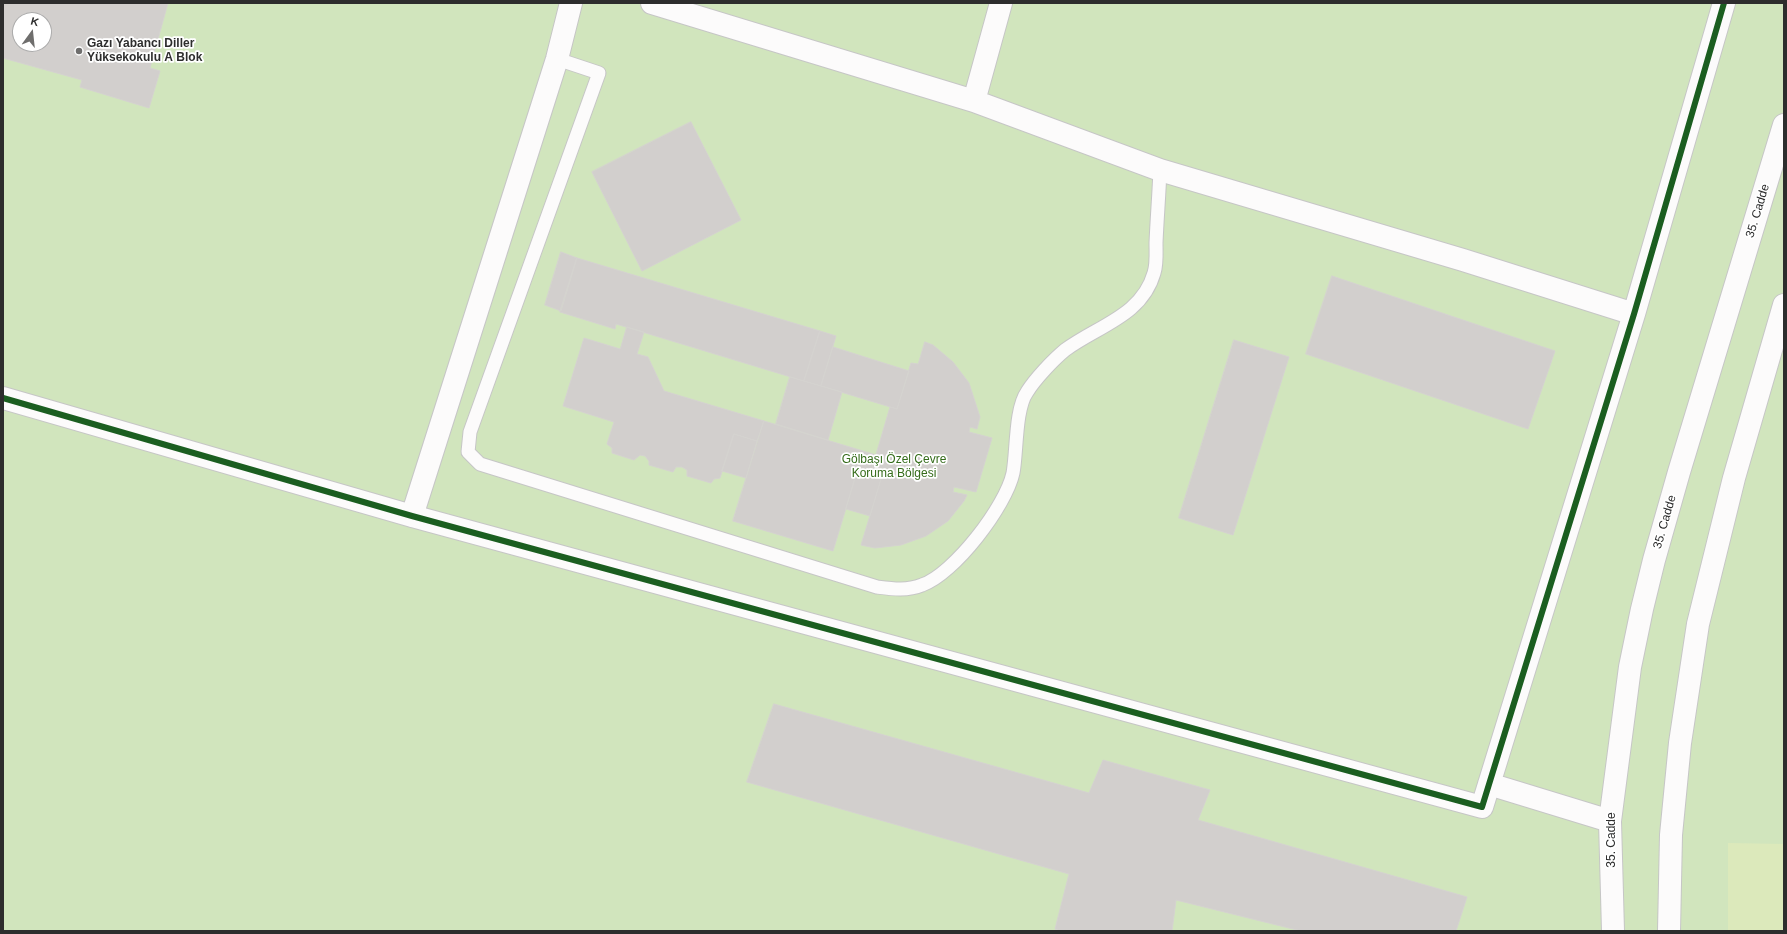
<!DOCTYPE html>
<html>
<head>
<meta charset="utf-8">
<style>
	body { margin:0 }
	#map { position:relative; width:1787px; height:934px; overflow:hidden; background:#eae7e4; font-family:Helvetica,sans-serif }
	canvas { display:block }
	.frame { position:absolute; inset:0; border:4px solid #2d2d2d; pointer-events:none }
	.north { position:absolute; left:12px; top:12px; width:40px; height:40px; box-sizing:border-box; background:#fff; border:1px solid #ababab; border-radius:50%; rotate:15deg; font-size:11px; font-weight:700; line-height:16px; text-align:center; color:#2d2d2d }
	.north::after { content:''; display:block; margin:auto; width:14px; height:18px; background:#6f6e6d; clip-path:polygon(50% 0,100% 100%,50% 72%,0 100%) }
</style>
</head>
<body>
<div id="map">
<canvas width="1787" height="934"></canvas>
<div class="frame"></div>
<div class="north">K</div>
</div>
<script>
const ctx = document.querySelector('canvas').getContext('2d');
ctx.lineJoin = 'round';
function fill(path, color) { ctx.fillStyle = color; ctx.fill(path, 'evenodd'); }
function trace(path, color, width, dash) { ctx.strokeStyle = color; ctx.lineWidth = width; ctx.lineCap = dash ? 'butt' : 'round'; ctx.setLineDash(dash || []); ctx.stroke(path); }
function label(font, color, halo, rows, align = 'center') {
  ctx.font = font + ' Helvetica,sans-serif'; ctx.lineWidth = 3.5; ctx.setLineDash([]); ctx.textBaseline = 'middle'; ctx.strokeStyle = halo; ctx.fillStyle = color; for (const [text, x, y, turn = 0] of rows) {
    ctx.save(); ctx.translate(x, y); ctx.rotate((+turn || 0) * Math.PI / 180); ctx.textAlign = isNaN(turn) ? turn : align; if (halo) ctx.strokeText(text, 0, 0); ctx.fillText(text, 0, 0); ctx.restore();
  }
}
const green = new Path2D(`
	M 3,3 L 1784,3 L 1784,931 L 3,931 ZM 20,20 L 44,20 L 44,44 L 20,44 Z`);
const pitch = new Path2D(`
	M 1728,843 L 1784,844 L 1784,931 L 1728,931 Z`);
const building = new Path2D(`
	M 3,3 L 168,3 L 150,68 L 160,71 L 149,108 L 80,87 L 82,80 L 3,58 ZM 20,20 L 44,20 L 44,44 L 20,44 Z
	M 691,122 L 741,220 L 642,271 L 592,172 Z
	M 561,252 L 577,258 L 561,311 L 545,305 Z
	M 577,258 L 820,331 L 804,381 L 616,324 L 615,329 L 560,312 Z
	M 1332,276 L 1555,351 L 1528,429 L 1306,354 Z
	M 627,327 L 644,332 L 637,354 L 648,357 L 664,391 L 764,421 L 757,441 L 734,434 L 720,478 L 714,479 L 711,483 L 687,476 L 687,470 L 682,467 L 676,467 L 673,472 L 649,465 L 649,461 L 645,456 L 640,455 L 634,460 L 612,453 L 612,448 L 607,444 L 614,422 L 563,406 L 584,338 L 620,349 Z
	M 820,331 L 836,336 L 821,386 L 804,381 Z
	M 1234,340 L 1289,357 L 1233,535 L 1179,518 Z
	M 925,342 L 933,345 L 953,362 L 969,383 L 980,417 L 977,429 L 970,427 L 969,432 L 992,438 L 976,492 L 954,487 L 953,492 L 967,495 L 964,501 L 948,521 L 926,536 L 901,545 L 875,548 L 861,545 L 881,479 L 870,475 L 890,407 L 897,409 L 911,363 L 918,364 Z
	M 833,347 L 909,371 L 897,409 L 821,386 Z
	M 790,377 L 842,392 L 828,440 L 776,424 Z
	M 764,421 L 876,455 L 870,475 L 857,472 L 833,551 L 733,521 Z
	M 734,434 L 757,441 L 746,478 L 722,471 Z
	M 857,472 L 881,479 L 870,516 L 846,509 Z
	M 774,704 L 1089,793 L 1103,760 L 1210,790 L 1198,820 L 1467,897 L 1456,931 L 1301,931 L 1176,900 L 1172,931 L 1060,931 L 1055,929 L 1069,874 L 747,782 Z`);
const lane = new Path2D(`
	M 557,59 L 599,73 L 470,432 L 468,452 L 480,464 L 877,587 C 893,589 907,591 922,585 C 954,574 1006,506 1013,473 C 1017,452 1015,409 1027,392 C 1035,379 1053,360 1065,350 C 1097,326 1142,316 1154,273 C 1157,264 1156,253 1156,243 C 1157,219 1159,195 1160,170`);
const street = new Path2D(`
	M 652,3 L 974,101 L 1160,170 L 1463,260 L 1634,314
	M 974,101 L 1001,3
	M 3,398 L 412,516 L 1482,807 L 1634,314 L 1724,3
	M 412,516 L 557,59 L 571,3
	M 1489,784 L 1610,821`);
const secondary = new Path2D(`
	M 1613,931 L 1610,821 L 1630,667 L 1642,609 L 1654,560 L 1679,472 L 1784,125
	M 1669,931 L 1671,835 L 1680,743 L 1698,624 L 1734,478 L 1784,305`);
const cycleway = new Path2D(`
	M 3,398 L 412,516 L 1482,807 L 1634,314 L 1724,3`);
const markers = [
	[79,51,4,"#6f6e6d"]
];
const poiNames = [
	["Gazı Yabancı Diller",87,44],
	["Yüksekokulu A Blok",87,58]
];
const streetNames = [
	["35. Cadde",1758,211,-73],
	["35. Cadde",1665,522,-74],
	["35. Cadde",1612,840,-90]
];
const parkNames = [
	["Gölbaşı Özel Çevre",894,460],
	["Koruma Bölgesi",894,474]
];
fill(green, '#d1e5bd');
fill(pitch, '#dce9bb');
fill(building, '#d2cfcd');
trace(building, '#d5d3d0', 1);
trace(lane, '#c6c6c6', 15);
trace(street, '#c6c6c6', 24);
trace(secondary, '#c6c6c6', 24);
trace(lane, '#fcfbfb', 13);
trace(street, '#fcfbfb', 22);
trace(secondary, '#fcfbfb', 22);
trace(cycleway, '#1b5e20', 6);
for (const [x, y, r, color] of markers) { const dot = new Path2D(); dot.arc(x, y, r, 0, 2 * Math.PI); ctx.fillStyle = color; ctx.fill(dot); trace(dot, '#fff', 1.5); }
label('bold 12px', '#2d2d2d', '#fff', poiNames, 'left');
label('12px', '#2d2d2d', '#fff', streetNames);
label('12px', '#356c1b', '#fff', parkNames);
</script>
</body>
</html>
